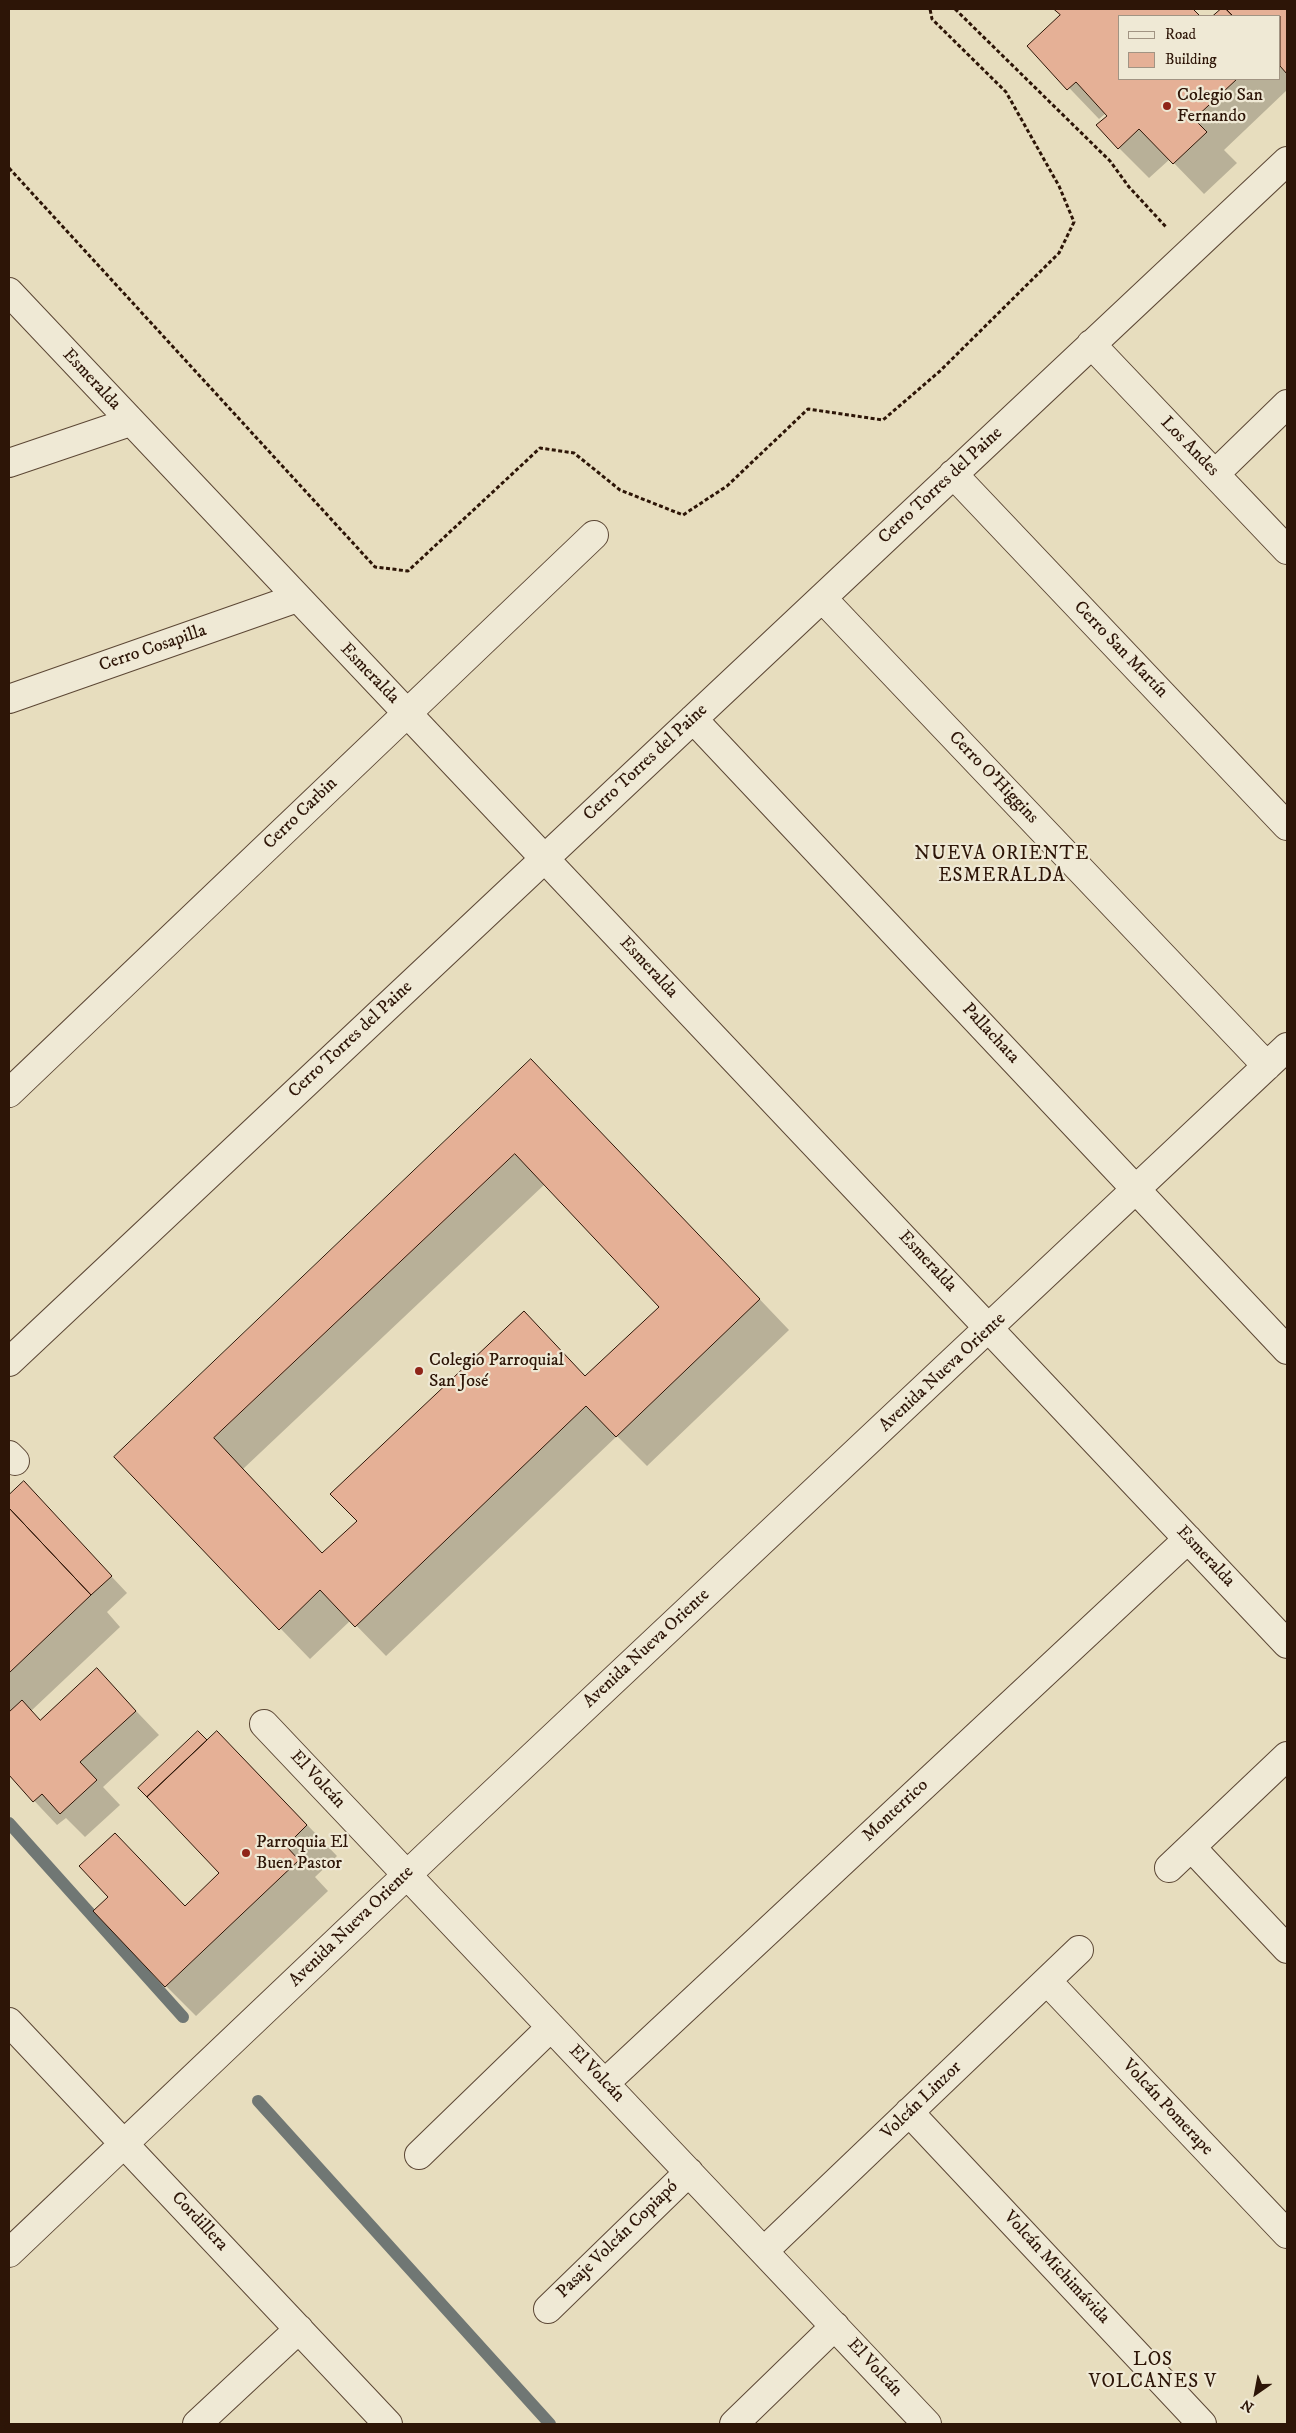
<!DOCTYPE html>
<html>
<head>
<meta charset="utf-8">
<style>
	body { margin:0 }
	#map { position:relative; width:1296px; height:2433px; overflow:hidden; background:#e7ddbe; font-family:"IM FELL DW Pica",serif }
	canvas { display:block }
	.frame { position:absolute; inset:0; border:10px solid #2d1507; pointer-events:none }
	.legend { position:absolute; left:1118px; top:15px; width:162px; height:65px; box-sizing:border-box; background:#efe9d5; border:1px solid #a19483; margin:0; padding:6px 9px; list-style:none; font-size:15px; color:#2d1507 }
	.legend li { display:flex; align-items:center; gap:10px; height:25px }
	.legend b { width:25px; border:1px solid #a19483 }
	.north { position:absolute; left:1231px; top:2368px; width:50px; height:50px; -webkit-text-stroke:4px #efe9d5; paint-order:stroke; rotate:213deg; font-size:14px; font-weight:700; line-height:20px; text-align:center; color:#2d1507 }
	.north::after { content:''; display:block; margin:auto; width:18px; height:22px; background:#2d1507; clip-path:polygon(50% 0,100% 100%,50% 72%,0 100%) }
</style>
</head>
<body>
<div id="map">
<canvas width="1296" height="2433"></canvas>
<div class="frame"></div>
<ul class="legend">
<li><b style="height:6px;background:#efe9d5"></b>Road</li>
<li><b style="height:14px;background:#e5b096"></b>Building</li>
</ul>
<div class="north">N</div>
</div>
<script>
const ctx = document.querySelector('canvas').getContext('2d');
ctx.lineJoin = 'round';
function fill(path, color) { ctx.fillStyle = color; ctx.fill(path, 'evenodd'); }
function trace(path, color, width, dash) { ctx.strokeStyle = color; ctx.lineWidth = width; ctx.lineCap = dash ? 'butt' : 'round'; ctx.setLineDash(dash || []); ctx.stroke(path); }
function label(font, color, halo, rows, align = 'center') {
  ctx.font = font + ' "IM FELL DW Pica",serif'; ctx.lineWidth = 4.5; ctx.setLineDash([]); ctx.textBaseline = 'middle'; ctx.strokeStyle = halo; ctx.fillStyle = color; for (const [text, x, y, turn = 0] of rows) {
    ctx.save(); ctx.translate(x, y); ctx.rotate((+turn || 0) * Math.PI / 180); ctx.textAlign = isNaN(turn) ? turn : align; if (halo) ctx.strokeText(text, 0, 0); ctx.fillText(text, 0, 0); ctx.restore();
  }
}
const shadow = new Path2D(`
	M 1056,9 L 1193,9 L 1200,16 L 1120,16 L 1120,79 L 1280,79 L 1280,16 L 1215,16 L 1223,9 L 1287,9 L 1287,90 L 1224,150 L 1237,163 L 1204,194 L 1170,159 L 1149,178 L 1119,148 L 1109,116 L 1106,113 L 1099,119 L 1029,46 L 1062,15 Z
	M 561,1091 L 789,1330 L 647,1466 L 617,1436 L 386,1656 L 351,1620 L 310,1659 L 115,1457 ZM 545,1184 L 661,1307 L 586,1377 L 323,1554 L 243,1469 Z
	M 24,1483 L 127,1593 L 107,1612 L 120,1627 L 31,1711 L 40,1721 L 97,1670 L 159,1735 L 103,1787 L 120,1805 L 85,1837 L 66,1818 L 57,1825 L 9,1774 L 9,1497 Z
	M 198,1733 L 207,1742 L 248,1763 L 337,1856 L 315,1877 L 328,1891 L 196,2016 L 166,1986 L 186,1907 L 221,1873 L 140,1788 Z`);
const stream = new Path2D(`
	M 9,1823 L 183,2017
	M 258,2101 L 550,2424`);
const building = new Path2D(`
	M 1054,9 L 1193,9 L 1200,16 L 1120,16 L 1120,79 L 1237,79 L 1194,119 L 1207,132 L 1173,164 L 1139,129 L 1118,149 L 1096,125 L 1107,116 L 1076,82 L 1067,90 L 1027,46 L 1060,15 Z
	M 1221,9 L 1226,9 L 1233,16 L 1213,16 Z
	M 1226,9 L 1287,9 L 1287,74 L 1280,66 L 1280,16 L 1233,16 Z
	M 531,1059 L 760,1299 L 616,1437 L 586,1406 L 355,1627 L 320,1590 L 279,1630 L 114,1457 ZM 515,1154 L 659,1307 L 585,1376 L 524,1311 L 330,1494 L 357,1521 L 322,1553 L 214,1438 Z
	M 24,1481 L 112,1576 L 91,1595 L 9,1508 L 9,1495 Z
	M 9,1508 L 91,1595 L 9,1673 Z
	M 97,1668 L 136,1711 L 80,1762 L 97,1780 L 60,1814 L 42,1794 L 33,1802 L 9,1775 L 9,1712 L 22,1700 L 40,1720 Z
	M 198,1731 L 207,1740 L 147,1797 L 138,1788 Z
	M 217,1731 L 307,1825 L 286,1846 L 299,1860 L 165,1987 L 93,1911 L 108,1897 L 79,1866 L 115,1833 L 185,1906 L 219,1873 L 147,1797 Z`);
const path = new Path2D(`
	M 955,9 L 1110,161 L 1129,187 L 1167,228
	M 9,168 L 375,567 L 408,571 L 540,448 L 574,453 L 620,490 L 683,515 L 727,486 L 808,409 L 883,420 L 940,371 L 1059,253 L 1074,222 L 1059,186 L 1006,92 L 932,19 L 930,9`);
const minor = new Path2D(`
	M 9,292 L 1287,1644
	M 1091,344 L 1287,550
	M 9,463 L 130,422
	M 953,474 L 1287,826
	M 1215,474 L 1287,404
	M 822,598 L 1267,1066
	M 9,699 L 297,598
	M 693,719 L 1287,1350
	M 9,1093 L 594,535
	M 9,1362 L 1287,161
	M 9,1455 L 15,1461
	M 264,1724 L 927,2424
	M 1191,1847 L 1287,1949
	M 1169,1868 L 1287,1756
	M 1047,1981 L 1287,2234
	M 9,2022 L 388,2424
	M 605,2083 L 1188,1539
	M 909,2112 L 1202,2424
	M 419,2155 L 551,2027
	M 764,2251 L 1079,1950
	M 9,2253 L 431,1852 L 1287,1047
	M 548,2309 L 689,2172
	M 197,2424 L 299,2329
	M 734,2424 L 835,2326`);
const markers = [
	[1167,106,5,"#8f2418"],
	[419,1371,5,"#8f2418"],
	[246,1853,5,"#8f2418"]
];
const poiNames = [
	["Colegio San",1177,96],
	["Fernando",1177,117],
	["Colegio Parroquial",429,1361],
	["San José",429,1382],
	["Parroquia El",256,1843],
	["Buen Pastor",256,1864]
];
const streetNames = [
	["Esmeralda",91,380,47],
	["Los Andes",1189,447,46],
	["Cerro Torres del Paine",941,486,-43],
	["Cerro Cosapilla",153,649,-19],
	["Cerro San Martín",1120,650,46],
	["Esmeralda",369,674,46],
	["Cerro Torres del Paine",646,763,-43],
	["Cerro O'Higgins",993,778,46],
	["Cerro Carbin",301,814,-44],
	["Esmeralda",648,968,47],
	["Pallachata",990,1034,47],
	["Cerro Torres del Paine",351,1040,-43],
	["Esmeralda",927,1262,47],
	["Avenida Nueva Oriente",943,1373,-43],
	["Esmeralda",1205,1557,47],
	["Avenida Nueva Oriente",647,1649,-43],
	["El Volcán",317,1780,47],
	["Monterrico",896,1811,-43],
	["Avenida Nueva Oriente",352,1927,-44],
	["El Volcán",596,2074,46],
	["Volcán Linzor",922,2101,-44],
	["Volcán Pomerape",1167,2108,47],
	["Cordillera",199,2222,47],
	["Pasaje Volcán Copiapó",618,2240,-44],
	["Volcán Michimávida",1056,2268,47],
	["El Volcán",874,2368,47]
];
const neighbourhoodNames = [
	["NUEVA ORIENTE",1002,855],
	["ESMERALDA",1002,877],
	["LOS",1153,2361],
	["VOLCANES V",1153,2383]
];
fill(shadow, '#0003');
trace(stream, '#707774', 12);
fill(building, '#e5b096');
trace(building, '#2d1507', 1);
trace(minor, '#5c4735', 30);
trace(path, '#2d1507', 3, [4, 2.5]);
trace(minor, '#efe9d5', 28);
for (const [x, y, r, color] of markers) { const dot = new Path2D(); dot.arc(x, y, r, 0, 2 * Math.PI); ctx.fillStyle = color; ctx.fill(dot); trace(dot, '#efe9d5', 2); }
label('18px', '#2d1507', '#efe9d5', poiNames, 'left');
label('18px', '#2d1507', '#efe9d5', streetNames);
ctx.letterSpacing = '1px';
label('19px', '#2d1507', '#efe9d5', neighbourhoodNames);
ctx.letterSpacing = '0px';
</script>
</body>
</html>
